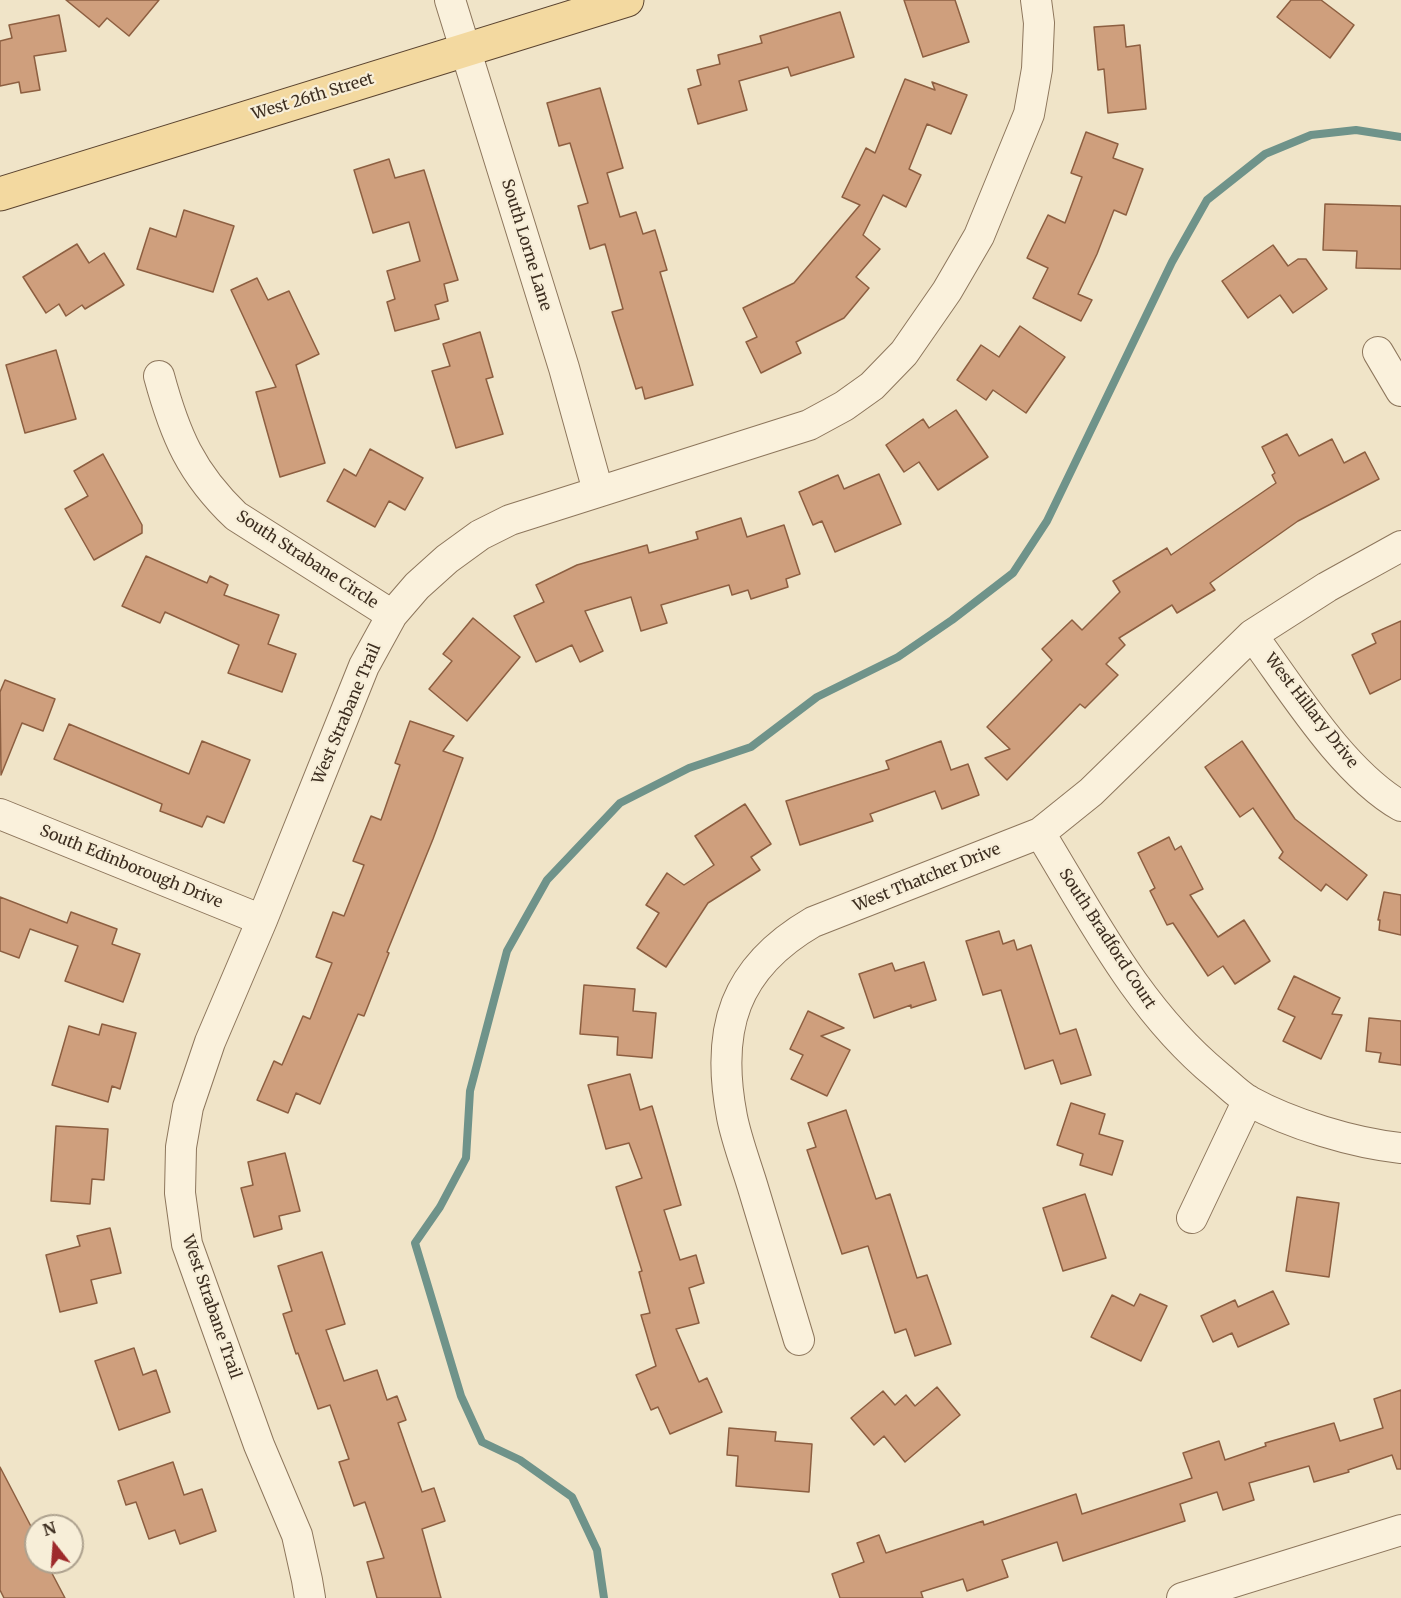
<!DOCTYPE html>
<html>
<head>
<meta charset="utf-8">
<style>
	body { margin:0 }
	#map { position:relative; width:1401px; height:1598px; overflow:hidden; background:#f0e4c8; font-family:Merriweather,serif }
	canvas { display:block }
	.north { position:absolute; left:24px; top:1514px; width:60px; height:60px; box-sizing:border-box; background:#f7eed8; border:2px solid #ada18e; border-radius:50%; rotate:343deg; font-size:16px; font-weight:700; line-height:24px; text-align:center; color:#3d2e20 }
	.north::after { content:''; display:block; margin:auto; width:21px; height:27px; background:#9e2a2b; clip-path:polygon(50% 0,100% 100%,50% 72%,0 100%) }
</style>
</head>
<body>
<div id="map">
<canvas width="1401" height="1598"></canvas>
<div class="north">N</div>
</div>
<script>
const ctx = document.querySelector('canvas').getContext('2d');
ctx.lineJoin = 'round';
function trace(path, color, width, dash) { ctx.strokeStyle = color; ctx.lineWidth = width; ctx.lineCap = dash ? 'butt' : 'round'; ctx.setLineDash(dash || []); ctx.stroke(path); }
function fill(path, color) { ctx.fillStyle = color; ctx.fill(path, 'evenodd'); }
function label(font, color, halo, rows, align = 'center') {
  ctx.font = font + ' Merriweather,serif'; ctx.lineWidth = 4.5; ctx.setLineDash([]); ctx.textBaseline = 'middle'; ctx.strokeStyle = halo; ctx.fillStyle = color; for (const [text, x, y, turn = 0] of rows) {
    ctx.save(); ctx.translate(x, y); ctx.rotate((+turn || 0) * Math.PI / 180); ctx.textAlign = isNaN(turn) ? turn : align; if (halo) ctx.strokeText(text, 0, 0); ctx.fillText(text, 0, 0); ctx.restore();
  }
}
const stream = new Path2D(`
	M 604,1598 L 597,1550 L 572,1497 L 520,1460 L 482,1442 L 461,1396 L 415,1243 L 440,1207 L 466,1158 L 470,1091 L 507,951 L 547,880 L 620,803 L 689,768 L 751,747 L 817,697 L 898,657 L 952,620 L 1013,573 L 1047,521 L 1172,262 L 1207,200 L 1265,154 L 1311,135 L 1356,130 L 1401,137`);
const building = new Path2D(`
	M 66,0 L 159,0 L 129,36 L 107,18 L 99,27 Z
	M 904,0 L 955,0 L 969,42 L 923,57 Z
	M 1291,0 L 1321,0 L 1354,25 L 1330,58 L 1277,17 Z
	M 840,12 L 854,57 L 791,76 L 788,67 L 739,81 L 747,110 L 698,124 L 688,89 L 701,85 L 697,70 L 720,64 L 718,55 L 762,43 L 760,36 Z
	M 59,15 L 66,51 L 34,56 L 40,90 L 21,93 L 19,82 L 0,86 L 0,41 L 12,38 L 9,25 Z
	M 1124,25 L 1126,47 L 1140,45 L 1146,109 L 1108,113 L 1104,69 L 1098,70 L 1094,27 Z
	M 905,79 L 935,90 L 932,82 L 967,95 L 951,134 L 927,124 L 909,169 L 921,175 L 906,207 L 883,195 L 863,235 L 880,249 L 856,277 L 869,288 L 844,318 L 796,342 L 801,353 L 761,373 L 746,342 L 757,337 L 743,308 L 794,283 L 860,205 L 842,197 L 866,148 L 875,153 Z
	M 600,88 L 623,168 L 607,173 L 620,217 L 636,212 L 643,234 L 655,230 L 667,270 L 660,272 L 693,385 L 645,399 L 642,387 L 636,389 L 612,312 L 623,309 L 605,244 L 590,249 L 578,206 L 588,203 L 570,143 L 559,146 L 547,103 Z
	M 1086,132 L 1118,144 L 1113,158 L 1143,169 L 1126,215 L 1114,210 L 1097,254 L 1078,294 L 1092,300 L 1081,321 L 1033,298 L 1048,268 L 1027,258 L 1048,215 L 1065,223 L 1082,177 L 1071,173 Z
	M 389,159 L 395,178 L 424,170 L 458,280 L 444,284 L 448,301 L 435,305 L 439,319 L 395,331 L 387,302 L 395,299 L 387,271 L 420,261 L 409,222 L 373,233 L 354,170 Z
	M 1325,204 L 1401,206 L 1401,269 L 1356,268 L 1357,251 L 1323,250 Z
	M 184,210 L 234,226 L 213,292 L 137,269 L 150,228 L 176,237 Z
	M 77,244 L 89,263 L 104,253 L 124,285 L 85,309 L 82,305 L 66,316 L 59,304 L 46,313 L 23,277 Z
	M 1273,245 L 1288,266 L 1298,259 L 1306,259 L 1327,289 L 1293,313 L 1280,295 L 1248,318 L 1222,281 Z
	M 257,278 L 268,300 L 289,291 L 319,354 L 296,365 L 325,463 L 280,477 L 256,392 L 276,387 L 231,290 Z
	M 1020,326 L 1065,357 L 1026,413 L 993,390 L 986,400 L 957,380 L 981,345 L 999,357 Z
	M 480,332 L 493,377 L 486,379 L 503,434 L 456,448 L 432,371 L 450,366 L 443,344 Z
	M 56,350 L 76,419 L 25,433 L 6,365 Z
	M 956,410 L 988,457 L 938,490 L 919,462 L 904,472 L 886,445 L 923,419 L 929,428 Z
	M 1287,434 L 1299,456 L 1332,439 L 1344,463 L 1365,452 L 1379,479 L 1298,521 L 1210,583 L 1215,590 L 1177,613 L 1172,605 L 1119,638 L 1125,645 L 1106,664 L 1118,675 L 1085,708 L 1080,704 L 1007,780 L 985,758 L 1010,749 L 987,727 L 1052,660 L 1042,649 L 1072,620 L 1082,630 L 1120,592 L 1113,581 L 1167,548 L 1171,555 L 1276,483 L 1272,475 L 1275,473 L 1262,447 Z
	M 370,449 L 423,478 L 405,510 L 389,501 L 375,527 L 327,501 L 344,469 L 356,476 Z
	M 103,454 L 142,525 L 142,533 L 94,560 L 65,509 L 88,496 L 74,471 Z
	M 879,474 L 901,524 L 835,552 L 822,521 L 813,525 L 799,492 L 838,475 L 844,489 Z
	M 741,518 L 747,537 L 784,525 L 800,574 L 786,579 L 788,587 L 751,599 L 748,590 L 732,595 L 729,585 L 661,605 L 667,623 L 641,631 L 631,597 L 585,611 L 603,651 L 580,662 L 572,645 L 536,662 L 514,616 L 544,602 L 536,585 L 577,565 L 647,545 L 649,553 L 698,539 L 696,532 Z
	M 146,556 L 207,583 L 210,576 L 228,585 L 224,595 L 279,615 L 268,644 L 296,654 L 282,692 L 228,673 L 239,645 L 165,612 L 160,623 L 122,606 Z
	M 473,618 L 520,657 L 467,721 L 429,689 L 452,661 L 443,654 Z
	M 1401,621 L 1401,679 L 1370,694 L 1352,655 L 1376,643 L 1372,634 Z
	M 5,680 L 55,699 L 43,731 L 22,723 L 1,775 L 0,692 Z
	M 410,721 L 454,736 L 443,751 L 463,758 L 433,839 L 387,952 L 389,953 L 364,1016 L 358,1014 L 320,1104 L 296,1093 L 288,1113 L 257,1100 L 274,1061 L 282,1065 L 303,1016 L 310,1019 L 332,963 L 316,957 L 333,912 L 344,916 L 364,865 L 353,861 L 371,816 L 381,820 L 400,765 L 395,763 Z
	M 69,724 L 189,774 L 202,741 L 250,760 L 224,823 L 207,816 L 202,827 L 160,811 L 162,804 L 54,759 Z
	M 941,741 L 951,770 L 968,764 L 979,795 L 942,809 L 935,791 L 870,814 L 873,821 L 800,845 L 786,801 L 889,769 L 886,761 Z
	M 1242,741 L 1295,819 L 1367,875 L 1347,900 L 1326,884 L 1321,891 L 1279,858 L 1283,852 L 1253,808 L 1240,817 L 1205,767 Z
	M 745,804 L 771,844 L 751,857 L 760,870 L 708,903 L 666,967 L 637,948 L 659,913 L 646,905 L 667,873 L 684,885 L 714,865 L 695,836 Z
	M 1169,837 L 1175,850 L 1181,846 L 1203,889 L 1190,895 L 1218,937 L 1244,920 L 1270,961 L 1235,984 L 1223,966 L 1208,976 L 1173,923 L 1167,925 L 1150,891 L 1155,888 L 1138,853 Z
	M 1384,892 L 1401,895 L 1401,935 L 1379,930 L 1380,920 L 1378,920 Z
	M 0,897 L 67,923 L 71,912 L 117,929 L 112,944 L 140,954 L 123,1002 L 65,981 L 78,946 L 30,929 L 19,958 L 0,951 Z
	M 999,931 L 1003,944 L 1014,940 L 1017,950 L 1031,945 L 1060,1034 L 1076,1029 L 1091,1075 L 1061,1084 L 1053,1060 L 1025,1069 L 1001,990 L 983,995 L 966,941 Z
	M 924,962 L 936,1000 L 911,1008 L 911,1005 L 874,1018 L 859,974 L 892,963 L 895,971 Z
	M 1294,976 L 1340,998 L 1332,1014 L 1342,1015 L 1321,1059 L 1283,1041 L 1295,1017 L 1278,1009 Z
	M 584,985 L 635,989 L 633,1011 L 656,1013 L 652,1058 L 617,1055 L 618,1037 L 580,1034 Z
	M 808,1011 L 844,1028 L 821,1036 L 850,1050 L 827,1096 L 791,1079 L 803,1055 L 790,1049 Z
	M 1369,1018 L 1401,1021 L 1401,1065 L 1379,1062 L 1381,1053 L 1366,1051 Z
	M 102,1024 L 136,1033 L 120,1089 L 112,1086 L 108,1102 L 52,1085 L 69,1026 L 99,1035 Z
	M 630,1074 L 640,1110 L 652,1106 L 681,1205 L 664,1210 L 680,1260 L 696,1255 L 704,1283 L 689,1288 L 699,1323 L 676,1329 L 699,1382 L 707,1378 L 722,1412 L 670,1434 L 658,1407 L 651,1410 L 636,1375 L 656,1366 L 641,1315 L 650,1313 L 639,1272 L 642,1271 L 616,1187 L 642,1178 L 629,1143 L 606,1149 L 588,1085 Z
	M 1071,1103 L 1105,1114 L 1099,1134 L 1123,1141 L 1112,1175 L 1080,1165 L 1083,1154 L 1057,1145 Z
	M 846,1110 L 876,1199 L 890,1194 L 917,1278 L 927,1275 L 951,1344 L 915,1356 L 906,1329 L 895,1333 L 868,1246 L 842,1254 L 807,1150 L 816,1147 L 808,1123 Z
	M 56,1126 L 108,1129 L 104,1180 L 92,1179 L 90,1204 L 51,1201 Z
	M 285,1153 L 300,1211 L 279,1216 L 282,1229 L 254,1237 L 241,1188 L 253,1185 L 248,1162 Z
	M 1085,1194 L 1106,1258 L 1063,1271 L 1043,1208 Z
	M 1297,1197 L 1339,1203 L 1329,1277 L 1286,1271 Z
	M 110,1228 L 121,1273 L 91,1280 L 97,1303 L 60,1312 L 46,1255 L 80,1246 L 77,1236 Z
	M 322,1252 L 345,1324 L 326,1330 L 344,1381 L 377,1370 L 387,1400 L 397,1396 L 406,1420 L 398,1423 L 422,1492 L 434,1488 L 445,1521 L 422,1529 L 441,1598 L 377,1598 L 367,1562 L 384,1558 L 365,1502 L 354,1506 L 339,1462 L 349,1459 L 330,1405 L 318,1409 L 298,1353 L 296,1354 L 283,1314 L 292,1311 L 278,1266 Z
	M 1273,1291 L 1289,1324 L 1238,1347 L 1232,1333 L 1213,1342 L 1201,1316 L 1235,1300 L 1238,1307 Z
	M 1140,1294 L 1167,1306 L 1141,1361 L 1091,1337 L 1112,1295 L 1134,1306 Z
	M 134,1348 L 143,1375 L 156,1370 L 170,1412 L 119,1430 L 95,1361 Z
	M 937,1387 L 960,1415 L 905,1462 L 884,1436 L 874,1445 L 851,1418 L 883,1391 L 895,1405 L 906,1395 L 915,1406 Z
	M 1401,1390 L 1401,1469 L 1397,1469 L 1392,1455 L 1348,1470 L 1349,1472 L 1314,1482 L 1309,1466 L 1249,1483 L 1254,1500 L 1223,1510 L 1217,1492 L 1180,1504 L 1185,1521 L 1063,1561 L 1057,1542 L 1002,1560 L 1008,1577 L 967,1591 L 963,1579 L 921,1592 L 923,1598 L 840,1598 L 832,1574 L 864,1562 L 857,1543 L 879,1535 L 886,1553 L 983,1521 L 984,1525 L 1076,1494 L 1082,1514 L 1192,1478 L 1183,1453 L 1219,1441 L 1225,1460 L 1266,1446 L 1265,1443 L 1334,1423 L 1340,1441 L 1383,1428 L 1374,1399 Z
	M 729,1428 L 776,1432 L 775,1441 L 812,1444 L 809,1492 L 736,1486 L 738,1456 L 727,1455 Z
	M 173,1462 L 184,1495 L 202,1489 L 216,1531 L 180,1544 L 175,1530 L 149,1539 L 136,1502 L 126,1505 L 118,1481 Z
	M 0,1467 L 36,1536 L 36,1562 L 46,1562 L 65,1598 L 4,1598 L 0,1590 Z`);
const minor = new Path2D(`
	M 450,0 L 564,368 L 598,491
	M 1378,352 L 1401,391
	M 159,376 C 175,435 191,473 236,516 L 392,615
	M 1252,635 C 1292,689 1342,772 1401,806
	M 0,814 L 262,920
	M 1040,833 C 1092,918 1138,1010 1217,1075 C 1227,1083 1237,1094 1249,1101 C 1291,1124 1353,1143 1401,1148
	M 1192,1218 L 1248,1100
	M 799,1340 C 784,1291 769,1241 754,1191 C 747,1167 737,1142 732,1117 C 715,1029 734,968 813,922 L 1040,833 L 1091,792 L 1252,635 L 1327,587 L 1401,546
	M 310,1598 L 307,1580 L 297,1535 L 259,1445 L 187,1244 L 180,1193 L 181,1147 L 188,1107 L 210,1042 L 262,920 L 364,666 L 392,615 L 417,586 L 447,559 L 480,535 L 510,520 L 809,425 L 844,406 L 872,386 L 904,353 L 947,291 L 979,236 L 1029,114 L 1037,69 L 1039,23 L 1036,0
	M 1182,1598 L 1401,1530`);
const major = new Path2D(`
	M 0,194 L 627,0`);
const streetNames = [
	["West 26th Street",313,97,-17],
	["South Lorne Lane",526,245,73],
	["South Strabane Circle",307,560,33],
	["West Hillary Drive",1311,711,52],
	["West Strabane Trail",347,714,-67],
	["South Edinborough Drive",131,867,22],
	["West Thatcher Drive",927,878,-22],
	["South Bradford Court",1107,939,57],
	["West Strabane Trail",211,1307,71]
];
trace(stream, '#6f938a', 8);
fill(building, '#cf9f7d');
trace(building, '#8d5f41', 1.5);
trace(minor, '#8d765c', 32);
trace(major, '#5b4430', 35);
trace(minor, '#faf1dc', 30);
trace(major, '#f3d9a0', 33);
label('16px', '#3d2e20', '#f7eed8', streetNames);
</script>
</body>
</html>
